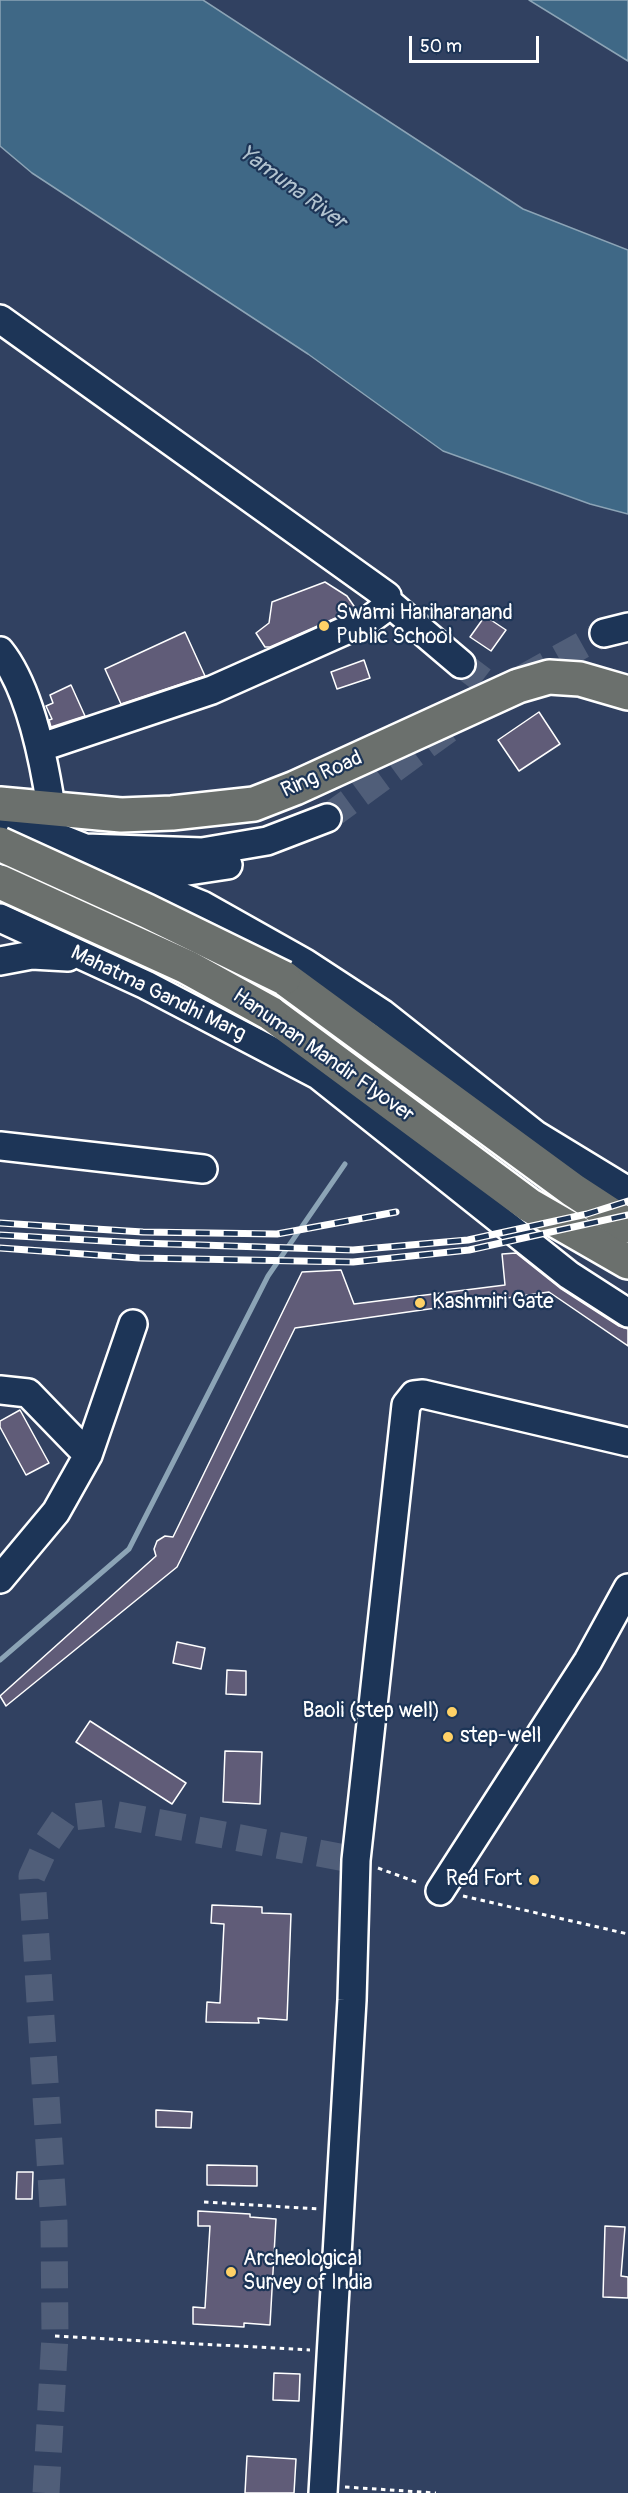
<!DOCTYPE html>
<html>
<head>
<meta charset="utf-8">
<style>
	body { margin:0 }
	#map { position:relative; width:628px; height:2493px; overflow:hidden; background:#314161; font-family:Pangolin,sans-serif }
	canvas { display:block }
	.scale { position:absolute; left:409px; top:36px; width:130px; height:27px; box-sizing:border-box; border:3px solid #fff; border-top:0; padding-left:8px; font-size:18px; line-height:21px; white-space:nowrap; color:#fff; -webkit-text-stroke:4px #1d3557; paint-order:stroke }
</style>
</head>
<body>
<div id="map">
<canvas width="628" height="2493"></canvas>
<div class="scale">50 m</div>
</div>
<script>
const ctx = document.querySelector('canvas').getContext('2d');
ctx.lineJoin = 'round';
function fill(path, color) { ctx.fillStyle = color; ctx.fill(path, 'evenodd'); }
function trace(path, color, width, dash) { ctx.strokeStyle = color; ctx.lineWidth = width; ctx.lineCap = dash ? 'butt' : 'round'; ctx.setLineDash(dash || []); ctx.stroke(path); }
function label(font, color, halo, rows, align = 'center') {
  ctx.font = font + ' Pangolin,sans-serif'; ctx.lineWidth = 4.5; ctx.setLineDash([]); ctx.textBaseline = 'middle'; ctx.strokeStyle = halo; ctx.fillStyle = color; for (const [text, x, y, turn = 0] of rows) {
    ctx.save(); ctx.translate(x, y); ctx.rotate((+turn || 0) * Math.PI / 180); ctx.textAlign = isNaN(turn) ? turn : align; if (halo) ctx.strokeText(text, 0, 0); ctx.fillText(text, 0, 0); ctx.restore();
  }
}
const water = new Path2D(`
	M 0,0 L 203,0 L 523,209 L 628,250 L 628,514 L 590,504 L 443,451 L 308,354 L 32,173 L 0,146 Z
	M 529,0 L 628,0 L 628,61 Z`);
const stream = new Path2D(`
	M 0,1660 L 129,1549 L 268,1276 L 345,1164`);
const building = new Path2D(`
	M 325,582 L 347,596 L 356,609 L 270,647 L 265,647 L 256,633 L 269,623 L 272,602 Z
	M 485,616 L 506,630 L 491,651 L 470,637 Z
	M 185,632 L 205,676 L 121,704 L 105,669 Z
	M 364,660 L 370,678 L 337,689 L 331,672 Z
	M 71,685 L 85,716 L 51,727 L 49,720 L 52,719 L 46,706 L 53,703 L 50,695 Z
	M 539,712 L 560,744 L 519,771 L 498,740 Z
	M 516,1253 L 560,1288 L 619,1326 L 628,1329 L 628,1346 L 549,1292 L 295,1328 L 177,1567 L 6,1706 L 0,1696 L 156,1556 L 154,1549 L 157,1541 L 165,1536 L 173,1537 L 302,1272 L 341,1270 L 354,1304 L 505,1285 L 502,1254 Z
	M 20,1410 L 49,1463 L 26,1475 L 0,1427 L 0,1421 Z
	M 177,1642 L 205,1648 L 201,1669 L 173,1663 Z
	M 227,1670 L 246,1671 L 246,1695 L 226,1694 Z
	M 90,1721 L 186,1783 L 172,1804 L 76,1742 Z
	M 225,1751 L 262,1752 L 260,1804 L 223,1802 Z
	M 212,1905 L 262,1907 L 262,1913 L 291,1914 L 287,2020 L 258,2018 L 259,2023 L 206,2022 L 207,2002 L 220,2003 L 224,1924 L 211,1923 Z
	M 156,2110 L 192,2112 L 191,2128 L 156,2127 Z
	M 207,2165 L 257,2166 L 257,2186 L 207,2185 Z
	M 17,2172 L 33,2172 L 32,2199 L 16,2199 Z
	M 198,2211 L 250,2214 L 250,2217 L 276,2219 L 270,2325 L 244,2323 L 244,2327 L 193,2324 L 193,2307 L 205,2308 L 210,2226 L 198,2226 Z
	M 605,2226 L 625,2227 L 621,2276 L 628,2277 L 628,2298 L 603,2297 Z
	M 274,2373 L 300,2374 L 299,2401 L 273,2400 Z
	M 247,2456 L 296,2459 L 294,2493 L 245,2493 Z`);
const minorTunnel = new Path2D(`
	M 461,664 L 498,692
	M 523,678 L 604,633
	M 327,818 L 457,723
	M 46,2493 L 55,2336 L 54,2223 L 32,1876 L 47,1843 L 64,1818 L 108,1813 L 356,1860`);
const path = new Path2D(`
	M 378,1868 L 419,1883
	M 463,1896 L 628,1934
	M 204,2202 L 319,2209
	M 55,2336 L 310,2350
	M 345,2487 L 436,2493`);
const minor = new Path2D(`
	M 0,319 L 387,596 L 384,609 L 369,620 L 212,690 L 42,747
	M 388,602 L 461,664
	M 604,633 L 628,627
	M 0,651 C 30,688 44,761 51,807
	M 0,814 L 85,848 L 115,870 L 202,905 L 305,963 L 383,1014 L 536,1135 L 628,1191
	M 85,848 L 202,852 L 267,841 L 327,818
	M 135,871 L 175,873 L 228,865
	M 0,918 L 146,985 L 318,1075 L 569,1275 L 628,1313
	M 0,961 L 32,955 L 68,957
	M 0,1146 L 203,1169
	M 0,1390 L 28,1393 L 88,1455
	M 0,1579 L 56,1512 L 88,1455 L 133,1324
	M 440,1891 L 588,1661 L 628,1588
	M 323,2493 L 352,2000 L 356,1860 L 406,1405 L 414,1395 L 423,1394 L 628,1442`);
const major = new Path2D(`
	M 270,1013 L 529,1205 L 628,1262`);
const highway = new Path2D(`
	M 0,804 L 121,815 L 172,813 L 254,804 L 295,788 L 518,686 L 549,677 L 580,679 L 628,693
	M 284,978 L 573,1190 L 628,1226`);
const rail = new Path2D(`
	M 0,1223 L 143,1232 L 277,1234 L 396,1212
	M 0,1235 L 140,1243 L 353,1250 L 468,1240 L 587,1214 L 628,1201
	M 0,1248 L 139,1258 L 353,1262 L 469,1250 L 628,1215`);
const majorBridge = new Path2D(`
	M 0,882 L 187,967 L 270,1013`);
const highwayBridge = new Path2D(`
	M 0,844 L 147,911 L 284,978`);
const markers = [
	[324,626,6,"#ffd166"],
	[420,1303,6,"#ffd166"],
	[452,1712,6,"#ffd166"],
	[448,1737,6,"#ffd166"],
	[534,1880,6,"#ffd166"],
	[231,2272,6,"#ffd166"]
];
const poiNames = [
	["Swami Hariharanand",336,614],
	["Public School",336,638],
	["Kashmiri Gate",432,1303],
	["Baoli (step well)",440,1712,"right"],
	["step-well",460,1737],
	["Red Fort",522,1880,"right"],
	["Archeological",243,2260],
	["Survey of India",243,2284]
];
const streetNames = [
	["Ring Road",322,775,-24],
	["Mahatma Gandhi Marg",158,994,26],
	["Hanuman Mandir Flyover",323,1056,35]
];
const waterNames = [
	["Yamuna River",292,188,36]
];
fill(water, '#3f6886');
trace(water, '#8ca4b6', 1.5);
trace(stream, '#8ca4b6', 5);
fill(building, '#605c78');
trace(building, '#fff', 1.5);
trace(minorTunnel, '#505e79', 27, [27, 14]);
trace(minor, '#fff', 32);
trace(major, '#fff', 38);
trace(highway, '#fff', 38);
trace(path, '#fff', 3, [4.5, 4.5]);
trace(minor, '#1d3557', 27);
trace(major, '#6b706d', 33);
trace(highway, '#6b706d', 33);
trace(rail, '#fff', 7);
trace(rail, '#1d3557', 4.5, [14]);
trace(majorBridge, '#fff', 38, []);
trace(highwayBridge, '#fff', 38, []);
trace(majorBridge, '#6b706d', 33);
trace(highwayBridge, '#6b706d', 33);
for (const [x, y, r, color] of markers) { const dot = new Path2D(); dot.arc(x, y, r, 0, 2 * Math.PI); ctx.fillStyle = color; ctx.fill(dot); trace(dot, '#1d3557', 2); }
label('21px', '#fff', '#1d3557', poiNames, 'left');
label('21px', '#fff', '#1d3557', streetNames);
label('italic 22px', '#b2c3cf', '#1d3557', waterNames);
</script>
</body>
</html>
